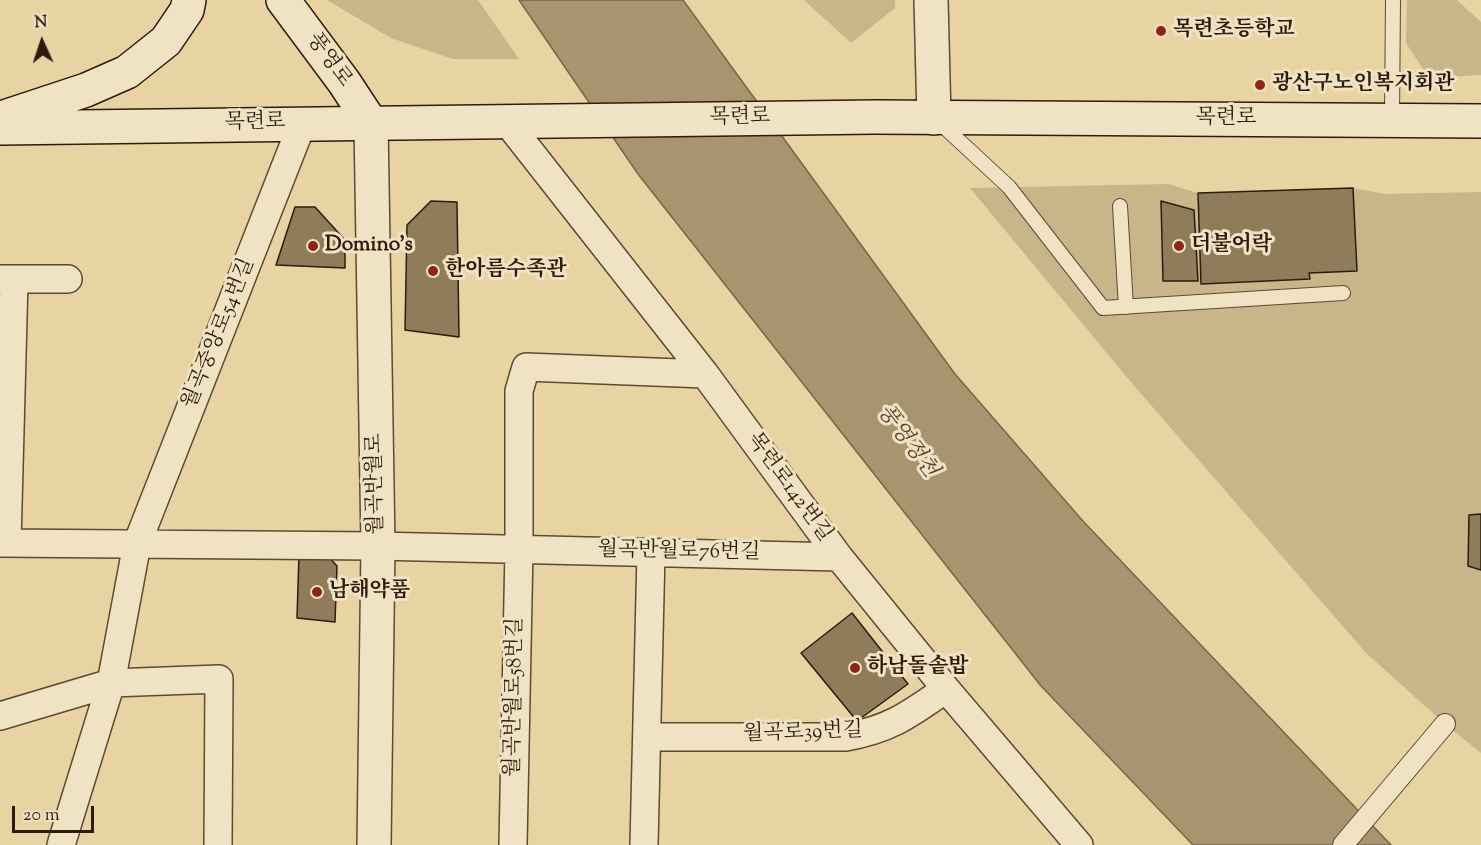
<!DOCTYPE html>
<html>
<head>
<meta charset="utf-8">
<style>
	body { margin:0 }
	#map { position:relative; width:1481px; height:845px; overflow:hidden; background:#e8d4a3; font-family:"Sorts Mill Goudy",serif }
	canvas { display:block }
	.north { position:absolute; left:12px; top:12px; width:60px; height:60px; -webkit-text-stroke:4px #f0e3c3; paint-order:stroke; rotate:357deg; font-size:16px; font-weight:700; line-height:24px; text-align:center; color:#2d1c0e }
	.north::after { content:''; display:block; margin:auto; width:21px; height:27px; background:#2d1c0e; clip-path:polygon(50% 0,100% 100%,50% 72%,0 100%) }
	.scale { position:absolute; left:12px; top:806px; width:82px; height:27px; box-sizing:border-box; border:3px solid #2d1c0e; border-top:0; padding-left:8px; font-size:18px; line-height:21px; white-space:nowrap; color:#2d1c0e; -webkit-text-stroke:4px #f0e3c3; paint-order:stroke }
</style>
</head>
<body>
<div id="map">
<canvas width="1481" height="845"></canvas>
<div class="north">N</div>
<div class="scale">20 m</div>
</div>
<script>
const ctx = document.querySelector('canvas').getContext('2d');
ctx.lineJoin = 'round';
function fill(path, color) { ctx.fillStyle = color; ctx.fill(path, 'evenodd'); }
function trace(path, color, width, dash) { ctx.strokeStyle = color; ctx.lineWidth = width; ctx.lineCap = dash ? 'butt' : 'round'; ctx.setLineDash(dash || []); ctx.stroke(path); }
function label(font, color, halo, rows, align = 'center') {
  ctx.font = font + ' "Sorts Mill Goudy","Noto Serif KR",serif'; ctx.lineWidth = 6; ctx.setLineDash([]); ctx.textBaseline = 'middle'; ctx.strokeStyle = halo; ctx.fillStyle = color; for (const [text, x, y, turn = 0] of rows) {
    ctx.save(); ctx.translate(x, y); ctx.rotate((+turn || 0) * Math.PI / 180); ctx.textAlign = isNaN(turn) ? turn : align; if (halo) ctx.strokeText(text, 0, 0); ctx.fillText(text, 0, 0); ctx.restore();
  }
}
const green = new Path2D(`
	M 327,0 L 478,0 L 519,59 L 453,59 L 391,38 Z
	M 804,0 L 895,0 L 895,8 L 851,43 Z
	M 1407,0 L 1457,0 L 1481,22 L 1481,75 L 1429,78 L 1406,43 Z
	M 1168,184 L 1198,193 L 1353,188 L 1385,194 L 1481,192 L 1481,753 L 1445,724 L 1366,653 L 1130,381 L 970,188 Z`);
const water = new Path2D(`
	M 519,0 L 683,0 L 955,374 L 1082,520 L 1391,845 L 1193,845 L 1041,686 L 638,174 Z`);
const building = new Path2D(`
	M 1353,188 L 1357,271 L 1309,273 L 1310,279 L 1201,284 L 1198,193 Z
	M 431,201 L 457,202 L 459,337 L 405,330 L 407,225 Z
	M 1161,201 L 1194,210 L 1198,281 L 1163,281 Z
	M 295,207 L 315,207 L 345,240 L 345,268 L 276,265 Z
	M 1481,514 L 1481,570 L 1468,566 L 1469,515 Z
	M 299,554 L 326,554 L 337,566 L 335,622 L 297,618 Z
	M 852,613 L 908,684 L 857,721 L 801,653 Z`);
const service = new Path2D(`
	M 1392,119 L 1393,0
	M 940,123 L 1009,187 L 1103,308 L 1343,293
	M 1120,206 L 1126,307`);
const pedestrian = new Path2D(`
	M 1343,845 L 1445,724`);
const minor = new Path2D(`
	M 507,122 L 705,374 L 839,557 L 946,689 L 1079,845
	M 0,279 L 68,279
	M 0,543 L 378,546 L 839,557
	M 7,543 L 14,280
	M 0,716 L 111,683 L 219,679 L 218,845
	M 647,737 L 846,737 C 891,729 910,714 946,689
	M 61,845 L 111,683 L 137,544 L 302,124
	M 513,845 L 519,549 L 519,391 L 526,367 L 705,374
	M 644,845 L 651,553`);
const tertiary = new Path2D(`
	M 931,0 L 934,118
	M 371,123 L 378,546 L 374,845`);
const secondary = new Path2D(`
	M 283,0 L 344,82 L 371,123
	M 1,118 L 86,90 L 127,72 L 166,41 L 187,10 L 189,0
	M 0,128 L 875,117 L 1481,121`);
const markers = [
	[1161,31,6,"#8f2418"],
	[1260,85,6,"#8f2418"],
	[313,246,6,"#8f2418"],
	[1179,246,6,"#8f2418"],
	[433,271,6,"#8f2418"],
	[317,592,6,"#8f2418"],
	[855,668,6,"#8f2418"]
];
const poiNames = [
	["목련초등학교",1173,31],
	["광산구노인복지회관",1272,85],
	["Domino's",325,246],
	["더불어락",1191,246],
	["한아름수족관",445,271],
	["남해약품",329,592],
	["하남돌솥밥",867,668]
];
const streetNames = [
	["풍영로",328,61,54],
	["목련로",740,119,-1],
	["목련로",1226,119],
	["목련로",255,124,-1],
	["월곡중앙로54번길",220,334,-68],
	["월곡반월로",377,484,-91],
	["목련로142번길",788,488,54],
	["월곡반월로76번길",679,553,1],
	["월곡반월로58번길",516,697,-89],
	["월곡로39번길",803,734,-2]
];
const waterNames = [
	["풍영정천",906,442,53]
];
fill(green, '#c8b58a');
fill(water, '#a89570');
trace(water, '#776549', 1.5);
fill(building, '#8e7c5b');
trace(building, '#2d1c0e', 1.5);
trace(service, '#5c4a33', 16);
trace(pedestrian, '#5c4a33', 22);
trace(minor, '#5c4a33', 30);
trace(tertiary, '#5c4a33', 36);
trace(secondary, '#2d1c0e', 36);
trace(service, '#f0e3c3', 14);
trace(pedestrian, '#f0e3c3', 20);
trace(minor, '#f0e3c3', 27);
trace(tertiary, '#f0e3c3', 33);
trace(secondary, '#f0e3c3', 33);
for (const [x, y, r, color] of markers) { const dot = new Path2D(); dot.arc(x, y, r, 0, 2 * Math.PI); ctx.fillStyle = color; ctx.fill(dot); trace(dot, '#f0e3c3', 2); }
label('bold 21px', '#2d1c0e', '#f0e3c3', poiNames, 'left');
label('21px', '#2d1c0e', '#f0e3c3', streetNames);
label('italic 22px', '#584630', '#f0e3c3', waterNames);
</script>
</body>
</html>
